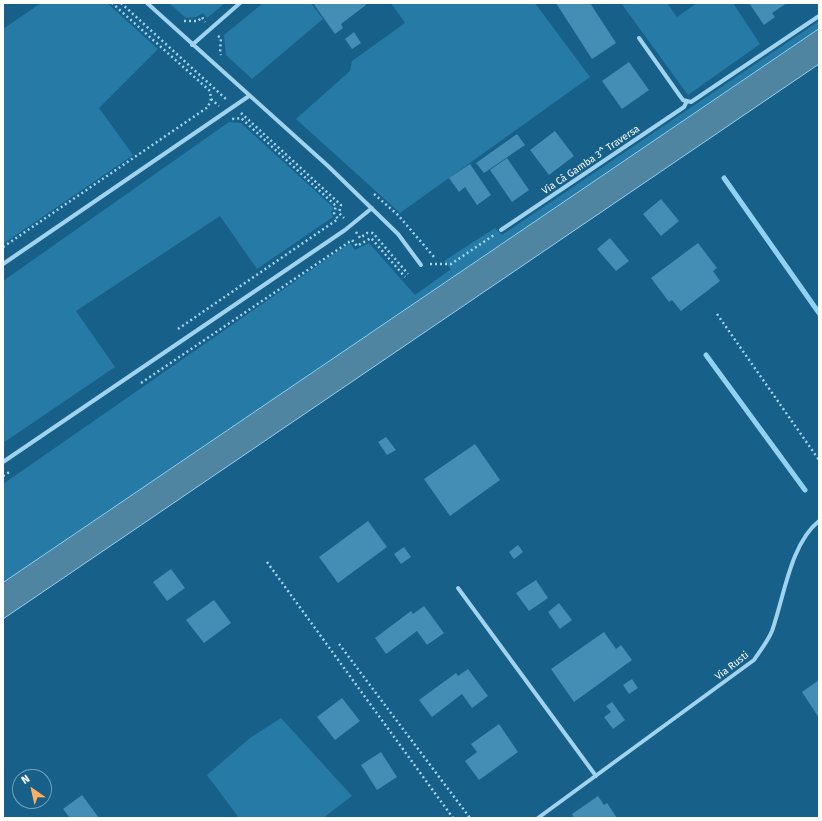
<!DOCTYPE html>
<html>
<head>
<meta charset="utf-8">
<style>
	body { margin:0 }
	#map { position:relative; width:822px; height:821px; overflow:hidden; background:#176089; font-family:"Fira Sans",sans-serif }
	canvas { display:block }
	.frame { position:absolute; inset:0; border:4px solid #fff; pointer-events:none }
	.north { position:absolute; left:12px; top:769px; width:40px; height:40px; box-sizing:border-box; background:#176089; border:1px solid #74a0b8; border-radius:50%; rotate:326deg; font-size:11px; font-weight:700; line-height:16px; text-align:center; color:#fff }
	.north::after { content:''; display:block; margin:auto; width:14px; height:18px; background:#ffae5c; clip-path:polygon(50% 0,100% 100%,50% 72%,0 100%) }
</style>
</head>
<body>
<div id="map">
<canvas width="822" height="821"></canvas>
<div class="frame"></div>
<div class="north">N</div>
</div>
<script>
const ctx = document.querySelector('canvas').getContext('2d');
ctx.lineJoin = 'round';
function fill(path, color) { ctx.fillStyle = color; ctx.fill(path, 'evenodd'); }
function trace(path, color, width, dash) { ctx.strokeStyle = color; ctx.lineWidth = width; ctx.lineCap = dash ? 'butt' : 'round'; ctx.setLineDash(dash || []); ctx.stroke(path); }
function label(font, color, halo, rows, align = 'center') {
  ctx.font = font + ' "Fira Sans",sans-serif'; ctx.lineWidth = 4; ctx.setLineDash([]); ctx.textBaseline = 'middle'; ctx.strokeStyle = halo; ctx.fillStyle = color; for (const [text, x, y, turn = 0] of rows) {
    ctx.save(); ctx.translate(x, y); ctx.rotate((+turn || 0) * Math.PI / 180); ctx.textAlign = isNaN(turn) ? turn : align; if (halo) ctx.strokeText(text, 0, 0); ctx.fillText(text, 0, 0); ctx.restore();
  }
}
const green = new Path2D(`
	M 41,3 L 107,3 L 158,49 L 99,108 L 133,155 L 3,244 L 3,29 Z
	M 169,3 L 225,3 L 207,18 L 203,13 L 196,17 L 186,18 Z
	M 263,3 L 311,3 L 323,19 L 252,79 L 226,55 L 224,35 Z
	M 391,3 L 535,3 L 590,77 L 400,213 L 296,119 L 350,71 L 352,61 L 405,23 Z
	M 621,3 L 667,3 L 677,17 L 697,3 L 733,3 L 760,44 L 688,95 Z
	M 819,21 L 819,29 L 3,583 L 3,484 L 350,243 L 355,250 L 369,243 L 415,295 L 451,269 L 444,261 L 495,228 L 502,235 Z
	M 229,122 L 241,123 L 334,208 L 331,212 L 333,217 L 257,269 L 220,216 L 76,311 L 115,367 L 3,443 L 3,281 Z
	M 281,718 L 352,796 L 323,818 L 239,818 L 207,775 L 250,738 Z`);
const water = new Path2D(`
	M 819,29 L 819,64 L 3,619 L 3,583 Z`);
const stream = new Path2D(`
	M 724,178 L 819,313
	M 706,355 L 805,490`);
const building = new Path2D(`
	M 313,3 L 365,3 L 366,5 L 341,24 L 343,28 L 335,34 Z
	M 556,3 L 590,3 L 616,43 L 592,59 Z
	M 749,3 L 787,3 L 772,13 L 775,17 L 764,25 Z
	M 354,32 L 361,43 L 352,49 L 345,39 Z
	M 629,62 L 649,90 L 622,109 L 602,81 Z
	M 555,131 L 574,156 L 549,175 L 530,150 Z
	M 517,134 L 525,145 L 484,173 L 476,163 Z
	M 507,158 L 529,190 L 512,202 L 490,170 Z
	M 470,164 L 491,195 L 477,205 L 465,187 L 459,192 L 449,178 Z
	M 661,199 L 679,221 L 661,236 L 643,214 Z
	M 610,238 L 629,261 L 616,271 L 597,249 Z
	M 698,243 L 717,268 L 713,271 L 720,281 L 681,311 L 672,300 L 669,302 L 651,278 Z
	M 386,437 L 396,450 L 387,455 L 378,442 Z
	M 475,444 L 500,480 L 450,516 L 424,479 Z
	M 368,521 L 387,547 L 338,583 L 319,557 Z
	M 518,545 L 523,552 L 514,559 L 509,552 Z
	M 404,547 L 411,557 L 401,564 L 394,554 Z
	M 171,569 L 185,588 L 167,601 L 153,582 Z
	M 536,580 L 548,598 L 529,611 L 516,593 Z
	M 214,600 L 231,623 L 204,643 L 186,620 Z
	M 559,603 L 572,620 L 560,629 L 548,612 Z
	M 424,606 L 444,633 L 427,645 L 417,631 L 386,654 L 375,638 L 411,611 L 413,614 Z
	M 604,632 L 616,649 L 621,645 L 632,660 L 574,702 L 551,669 Z
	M 468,669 L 488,696 L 472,708 L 462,694 L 432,717 L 419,700 L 456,673 L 458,676 Z
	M 632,679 L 638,688 L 629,694 L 623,685 Z
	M 819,680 L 819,718 L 802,692 Z
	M 342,698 L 360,721 L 335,740 L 317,717 Z
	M 612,702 L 625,720 L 613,729 L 604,717 L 611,712 L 606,706 Z
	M 499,724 L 518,752 L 479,780 L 465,761 L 477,752 L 471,744 Z
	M 381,752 L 397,777 L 377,790 L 361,765 Z
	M 82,795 L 99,818 L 70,818 L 63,809 Z
	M 598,796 L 604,805 L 607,803 L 617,818 L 574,818 L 572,814 Z`);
const path = new Path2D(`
	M 121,3 L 227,100
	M 184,21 L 198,21 L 202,17 L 205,22
	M 218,36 L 221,38 L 220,53 L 221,55
	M 211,99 L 219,106
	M 241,113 L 341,205 L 339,213 L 344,218
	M 374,194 L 398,215 L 434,257
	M 356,232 L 360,238 L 367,233 L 373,233 L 408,274
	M 3,247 L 208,107 L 211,99 L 210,91 L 112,3
	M 430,264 L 451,264 L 494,235
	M 717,314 L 819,460
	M 178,329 L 338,219 L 334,213 L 336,206 L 241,118 L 232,119
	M 141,383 L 352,240 L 357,246 L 371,238 L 405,277
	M 3,476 L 11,471
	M 267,562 L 453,818
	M 339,644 L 470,818`);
const minor = new Path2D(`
	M 147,3 L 328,166 L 398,234 L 421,265
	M 639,38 L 680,96 L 683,100 L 691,102 L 819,16
	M 192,45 L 240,3
	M 501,230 L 684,107 L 687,101
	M 3,264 L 249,96
	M 3,462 L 345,230 L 372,208
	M 458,588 L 596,776
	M 538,818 L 754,660 C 760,651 768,641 772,631 C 784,598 790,544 819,521`);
const streetNames = [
	["Via Cà Gamba 3^ Traversa",591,160,-34],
	["Via Rusti",732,666,-38]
];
fill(green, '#267aa6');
fill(water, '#5085a1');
trace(water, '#91d1f1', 1);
trace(stream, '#91d1f1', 5);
fill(building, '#448db4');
trace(path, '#9fd3ee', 2.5, [2, 3]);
trace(minor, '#9fd3ee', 4);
label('10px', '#fff', '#176089', streetNames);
</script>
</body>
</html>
